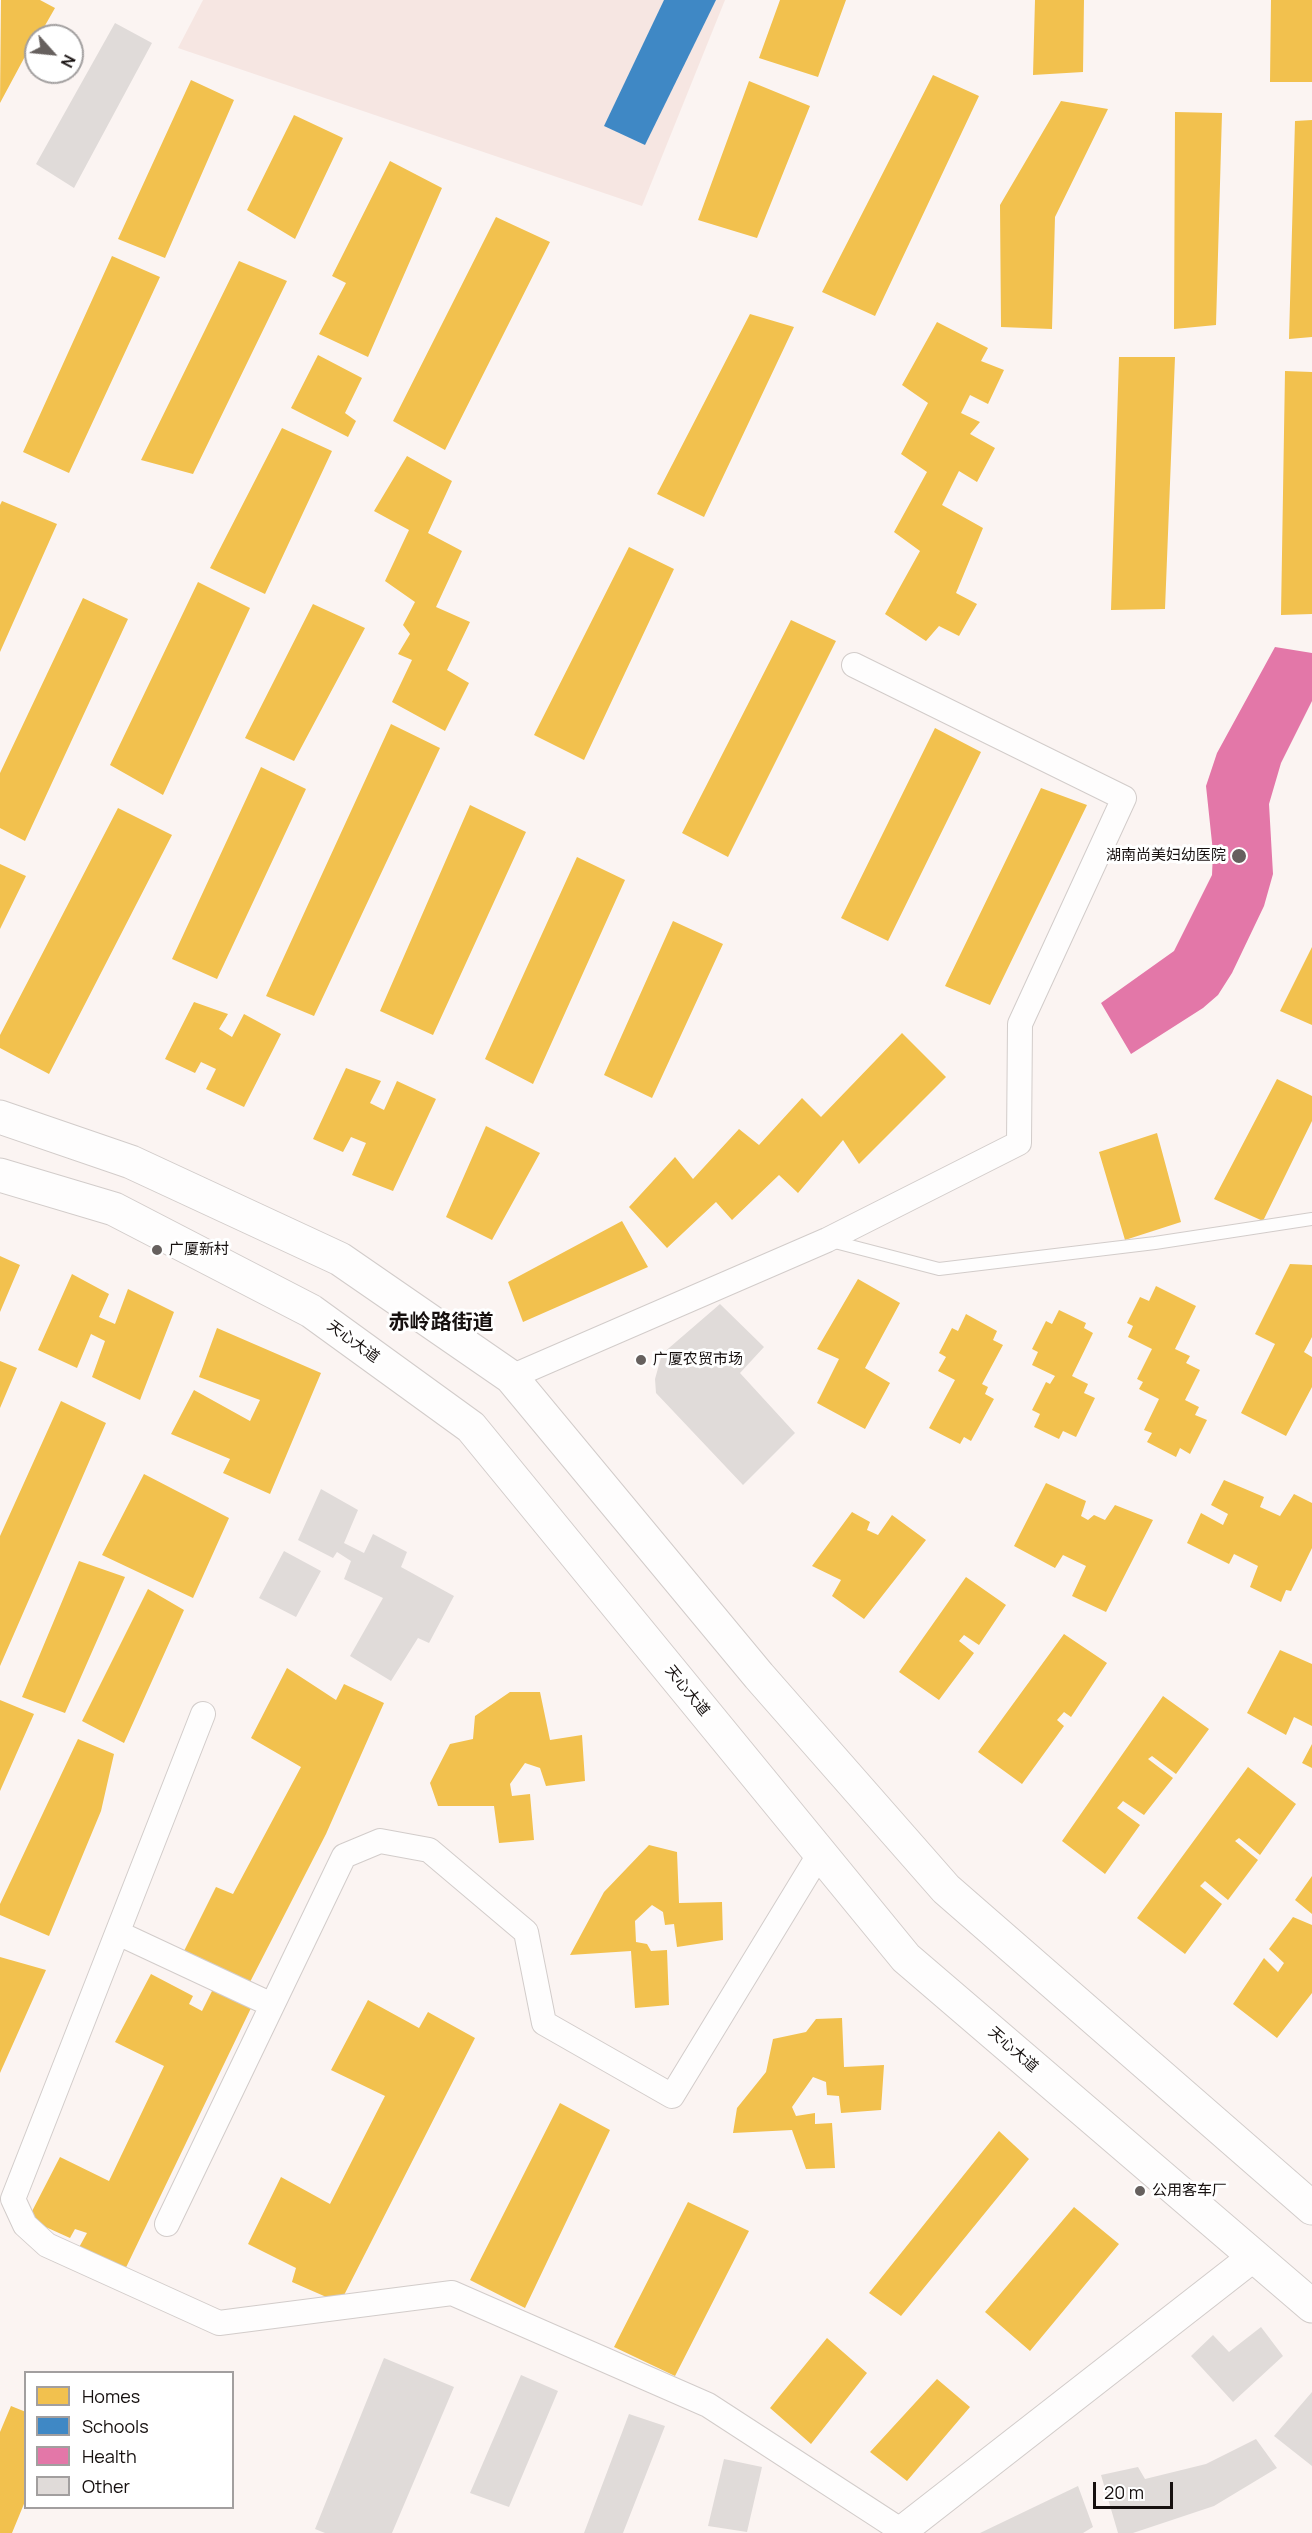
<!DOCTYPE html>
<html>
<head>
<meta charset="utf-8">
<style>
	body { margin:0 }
	#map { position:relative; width:1312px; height:2533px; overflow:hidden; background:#fbf4f2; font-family:Manrope,sans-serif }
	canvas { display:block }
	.legend { position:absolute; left:24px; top:2371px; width:210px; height:138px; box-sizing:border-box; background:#fff; border:2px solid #a29f9f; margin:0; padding:8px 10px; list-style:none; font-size:18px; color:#16100f }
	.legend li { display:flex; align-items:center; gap:12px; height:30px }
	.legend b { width:30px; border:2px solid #a29f9f }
	.north { position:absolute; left:24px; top:24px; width:60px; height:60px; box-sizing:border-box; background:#fff; border:2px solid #a29f9f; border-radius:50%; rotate:117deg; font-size:16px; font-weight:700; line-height:24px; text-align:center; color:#16100f }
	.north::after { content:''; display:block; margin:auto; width:21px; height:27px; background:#66605e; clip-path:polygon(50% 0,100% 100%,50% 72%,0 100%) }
	.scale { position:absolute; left:1093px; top:2482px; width:80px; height:27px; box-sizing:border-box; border:3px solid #16100f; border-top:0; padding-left:8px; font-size:18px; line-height:21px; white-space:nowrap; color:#16100f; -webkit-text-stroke:4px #fff; paint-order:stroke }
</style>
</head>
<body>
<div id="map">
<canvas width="1312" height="2533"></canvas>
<ul class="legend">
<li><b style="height:16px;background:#f2c14e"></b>Homes</li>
<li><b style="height:16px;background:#3f88c5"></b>Schools</li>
<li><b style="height:16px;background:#e377a8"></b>Health</li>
<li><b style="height:16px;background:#e0dbd9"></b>Other</li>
</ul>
<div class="north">N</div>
<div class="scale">20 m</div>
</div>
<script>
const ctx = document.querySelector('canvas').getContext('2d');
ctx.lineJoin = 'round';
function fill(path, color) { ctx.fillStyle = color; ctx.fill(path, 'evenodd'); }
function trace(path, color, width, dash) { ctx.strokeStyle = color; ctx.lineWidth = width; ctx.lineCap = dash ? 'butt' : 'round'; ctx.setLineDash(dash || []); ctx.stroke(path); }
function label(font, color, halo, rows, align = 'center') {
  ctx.font = font + ' Manrope,"Noto Sans SC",sans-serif'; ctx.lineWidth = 6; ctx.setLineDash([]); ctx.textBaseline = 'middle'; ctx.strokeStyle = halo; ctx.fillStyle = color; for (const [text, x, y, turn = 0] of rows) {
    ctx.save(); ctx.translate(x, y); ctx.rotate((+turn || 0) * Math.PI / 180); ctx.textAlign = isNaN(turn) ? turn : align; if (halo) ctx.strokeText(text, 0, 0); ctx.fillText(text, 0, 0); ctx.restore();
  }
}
const built = new Path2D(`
	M 203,0 L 725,0 L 642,206 L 178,48 Z`);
const homes = new Path2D(`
	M 1,0 L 40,0 L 55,8 L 39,36 L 36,36 L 0,103 Z
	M 780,0 L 846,0 L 818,77 L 759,58 Z
	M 1035,0 L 1084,0 L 1083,72 L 1033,75 Z
	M 1271,0 L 1312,0 L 1312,82 L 1270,82 Z
	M 933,75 L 979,96 L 875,316 L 822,292 Z
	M 191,80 L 234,100 L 165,258 L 118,239 Z
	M 749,81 L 810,106 L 757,238 L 698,220 Z
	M 1061,101 L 1108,109 L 1055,217 L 1052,329 L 1001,327 L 1000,205 Z
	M 1175,112 L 1222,113 L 1216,325 L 1174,329 Z
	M 294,115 L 343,138 L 295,239 L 247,210 Z
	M 1312,120 L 1312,337 L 1289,339 L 1295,121 Z
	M 390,161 L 442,188 L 368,357 L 319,334 L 346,283 L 332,276 Z
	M 496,217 L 550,242 L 445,450 L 393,421 Z
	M 112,256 L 160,277 L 69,473 L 23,452 Z
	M 239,261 L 287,281 L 193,474 L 141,460 Z
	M 750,314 L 794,327 L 704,517 L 657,494 Z
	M 937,322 L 988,348 L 981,361 L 1004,370 L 988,404 L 970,395 L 961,413 L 980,422 L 970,434 L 995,448 L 977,482 L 959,471 L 942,505 L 983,528 L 956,593 L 977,604 L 959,636 L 939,626 L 926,641 L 885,614 L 920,551 L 894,532 L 927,472 L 901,454 L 928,403 L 902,385 Z
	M 318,355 L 362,378 L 345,413 L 356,421 L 348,437 L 291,408 Z
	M 1119,357 L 1175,357 L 1165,609 L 1111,610 Z
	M 1285,371 L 1312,372 L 1312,614 L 1281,615 Z
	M 282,428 L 332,451 L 265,594 L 210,568 Z
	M 407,456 L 452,481 L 428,533 L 462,551 L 436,607 L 470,622 L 447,670 L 469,683 L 445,731 L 392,702 L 412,660 L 398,654 L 410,634 L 403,625 L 415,602 L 385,581 L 409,530 L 374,511 Z
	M 2,501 L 57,524 L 0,652 L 0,505 Z
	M 629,547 L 674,569 L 584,760 L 534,735 Z
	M 198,582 L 250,608 L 163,795 L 110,765 Z
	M 83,598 L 128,619 L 25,841 L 0,828 L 0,773 Z
	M 313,604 L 365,628 L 294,761 L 245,738 Z
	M 791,620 L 836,641 L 728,857 L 682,833 Z
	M 391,724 L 440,748 L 314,1016 L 266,996 Z
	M 935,728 L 981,752 L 888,941 L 841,918 Z
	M 261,767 L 306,789 L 217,979 L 172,959 Z
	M 1041,788 L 1087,805 L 990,1005 L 945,986 Z
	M 470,805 L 526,832 L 433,1035 L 380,1011 Z
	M 118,808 L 172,835 L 49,1074 L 0,1048 L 0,1035 Z
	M 577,857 L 625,880 L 533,1084 L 485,1059 Z
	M 0,864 L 26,876 L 0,929 Z
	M 673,921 L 723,944 L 652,1098 L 604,1075 Z
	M 1312,947 L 1312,1025 L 1280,1011 Z
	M 194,1002 L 228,1014 L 219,1029 L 232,1037 L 244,1014 L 281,1034 L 244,1107 L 206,1089 L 216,1069 L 201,1062 L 195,1073 L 165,1059 Z
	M 902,1033 L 946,1077 L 859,1164 L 843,1140 L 798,1193 L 779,1175 L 732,1220 L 716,1202 L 667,1248 L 629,1207 L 675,1157 L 693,1179 L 739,1129 L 759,1145 L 802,1098 L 821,1117 Z
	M 346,1068 L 381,1081 L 370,1103 L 384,1110 L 397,1081 L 436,1099 L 393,1191 L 352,1175 L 366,1143 L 351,1137 L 343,1152 L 313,1139 Z
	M 1277,1079 L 1312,1096 L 1312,1121 L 1263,1221 L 1214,1199 Z
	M 486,1126 L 540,1153 L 492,1240 L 446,1217 Z
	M 1157,1133 L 1181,1222 L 1125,1240 L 1099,1152 Z
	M 622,1221 L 648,1267 L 523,1322 L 508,1282 Z
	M 0,1256 L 20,1265 L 0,1312 Z
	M 1290,1264 L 1312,1265 L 1312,1337 L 1304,1352 L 1312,1357 L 1312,1387 L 1286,1436 L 1241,1413 L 1275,1344 L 1255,1334 Z
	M 72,1274 L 109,1294 L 99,1317 L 115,1324 L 128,1289 L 174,1312 L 140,1400 L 92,1377 L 105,1341 L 91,1334 L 77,1368 L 38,1350 Z
	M 858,1279 L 900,1303 L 865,1368 L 890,1383 L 865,1429 L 817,1403 L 839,1359 L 817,1349 Z
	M 1156,1286 L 1196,1306 L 1175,1349 L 1190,1356 L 1186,1363 L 1200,1370 L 1185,1400 L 1199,1407 L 1195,1415 L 1207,1420 L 1190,1454 L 1180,1448 L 1176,1457 L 1147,1442 L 1152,1433 L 1144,1430 L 1159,1399 L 1139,1389 L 1143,1382 L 1137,1379 L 1152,1349 L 1128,1337 L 1133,1326 L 1127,1323 L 1140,1297 L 1149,1301 Z
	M 1059,1310 L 1086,1323 L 1084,1328 L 1093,1333 L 1072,1376 L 1088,1384 L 1084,1393 L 1095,1398 L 1076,1437 L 1063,1431 L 1059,1439 L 1034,1427 L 1040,1414 L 1032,1410 L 1046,1382 L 1050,1384 L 1055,1376 L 1032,1365 L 1038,1352 L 1032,1349 L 1046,1321 L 1052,1324 Z
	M 966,1314 L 997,1331 L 993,1340 L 1003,1345 L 982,1384 L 988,1387 L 985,1394 L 994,1399 L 971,1441 L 964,1437 L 960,1444 L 929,1428 L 955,1380 L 938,1371 L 946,1357 L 939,1353 L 952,1328 L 958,1331 Z
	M 217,1328 L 321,1373 L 270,1494 L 223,1473 L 230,1459 L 171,1434 L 194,1390 L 250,1421 L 260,1400 L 199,1377 Z
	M 0,1361 L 17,1368 L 0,1408 Z
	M 61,1401 L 106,1423 L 0,1666 L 0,1536 Z
	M 144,1474 L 229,1518 L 193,1598 L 102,1555 Z
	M 1224,1480 L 1264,1497 L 1260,1507 L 1280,1516 L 1294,1494 L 1312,1503 L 1312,1548 L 1291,1591 L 1286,1590 L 1281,1602 L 1250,1587 L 1258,1566 L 1234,1554 L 1229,1564 L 1187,1543 L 1201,1513 L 1223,1525 L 1228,1514 L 1211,1505 Z
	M 1046,1483 L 1086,1501 L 1081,1516 L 1088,1520 L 1094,1515 L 1105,1520 L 1115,1505 L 1153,1520 L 1106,1612 L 1072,1596 L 1086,1566 L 1063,1555 L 1055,1568 L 1014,1546 Z
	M 852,1512 L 870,1522 L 867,1530 L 878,1535 L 892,1515 L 926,1540 L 864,1619 L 832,1596 L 841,1580 L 812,1566 Z
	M 79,1561 L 125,1577 L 65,1713 L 22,1697 Z
	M 966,1577 L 1006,1605 L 979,1645 L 964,1635 L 959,1641 L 974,1653 L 939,1700 L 899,1672 Z
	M 148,1589 L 184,1610 L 124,1743 L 82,1721 Z
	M 1064,1634 L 1107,1663 L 1071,1717 L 1064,1712 L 1057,1720 L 1064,1726 L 1022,1784 L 978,1752 Z
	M 1280,1650 L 1312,1664 L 1312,1726 L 1294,1717 L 1286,1735 L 1247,1713 Z
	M 287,1668 L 336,1700 L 344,1684 L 384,1703 L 326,1834 L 249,1984 L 182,1955 L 216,1887 L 233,1894 L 301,1767 L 251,1738 Z
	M 510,1692 L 540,1692 L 550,1740 L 582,1735 L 585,1781 L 546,1786 L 540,1768 L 525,1763 L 510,1784 L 512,1796 L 530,1794 L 534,1840 L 499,1843 L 494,1806 L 438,1806 L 430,1783 L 450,1744 L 473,1739 L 475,1716 Z
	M 1163,1696 L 1209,1729 L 1176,1774 L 1152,1756 L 1148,1759 L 1173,1778 L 1144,1815 L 1123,1801 L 1117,1808 L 1140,1825 L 1105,1874 L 1062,1841 Z
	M 0,1700 L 34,1714 L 0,1791 Z
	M 78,1739 L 114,1754 L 101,1811 L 49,1936 L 0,1915 L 0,1904 Z
	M 1312,1744 L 1312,1768 L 1302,1763 Z
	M 1248,1767 L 1296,1804 L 1260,1855 L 1239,1838 L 1235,1841 L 1258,1860 L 1228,1900 L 1205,1881 L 1200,1886 L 1222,1904 L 1185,1954 L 1137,1918 Z
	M 649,1845 L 677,1852 L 679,1903 L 722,1902 L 723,1940 L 677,1947 L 674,1924 L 665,1925 L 663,1912 L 652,1905 L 635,1921 L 636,1942 L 647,1944 L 651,1951 L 667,1950 L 669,2005 L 635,2008 L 631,1951 L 570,1955 L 604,1892 Z
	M 1312,1876 L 1312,1914 L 1295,1900 Z
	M 1293,1917 L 1312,1925 L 1312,1993 L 1277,2038 L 1233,2004 L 1264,1958 L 1278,1972 L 1284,1963 L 1269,1949 Z
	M 0,1957 L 46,1970 L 0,2073 Z
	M 151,1974 L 193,1996 L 189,2004 L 202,2011 L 214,1987 L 252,2006 L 119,2282 L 72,2260 L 87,2233 L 75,2229 L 70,2238 L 28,2219 L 60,2157 L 109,2181 L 164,2066 L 115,2042 Z
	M 368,2000 L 419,2028 L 428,2012 L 475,2038 L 340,2303 L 292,2282 L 296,2268 L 248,2244 L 281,2177 L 330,2204 L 385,2096 L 331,2070 Z
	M 842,2018 L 844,2067 L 884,2065 L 881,2110 L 841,2113 L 839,2096 L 827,2095 L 826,2082 L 813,2077 L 792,2107 L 796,2116 L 815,2113 L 815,2124 L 832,2123 L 835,2168 L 806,2169 L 792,2130 L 733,2133 L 737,2108 L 766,2072 L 773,2039 L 806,2032 L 816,2019 Z
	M 560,2103 L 610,2130 L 525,2308 L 470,2280 Z
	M 999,2131 L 1029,2159 L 901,2316 L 869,2293 Z
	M 688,2202 L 749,2231 L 675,2376 L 614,2347 Z
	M 1074,2207 L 1119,2244 L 1030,2351 L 985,2312 Z
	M 827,2338 L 867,2373 L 811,2444 L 770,2408 Z
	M 937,2379 L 970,2407 L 907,2481 L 870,2452 Z
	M 11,2406 L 26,2412 L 26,2499 L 12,2533 L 0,2533 L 0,2432 Z`);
const schools = new Path2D(`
	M 664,0 L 716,0 L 645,145 L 604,126 Z`);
const health = new Path2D(`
	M 1275,647 L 1312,653 L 1312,701 L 1281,763 L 1269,804 L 1273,874 L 1264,906 L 1232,973 L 1218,995 L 1203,1008 L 1131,1054 L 1101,1003 L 1174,951 L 1212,875 L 1213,852 L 1206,786 L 1217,753 Z`);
const building = new Path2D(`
	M 115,23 L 152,43 L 74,188 L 36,164 Z
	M 720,1304 L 764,1347 L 740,1373 L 795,1433 L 743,1485 L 656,1393 L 655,1379 L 662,1354 Z
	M 321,1489 L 358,1510 L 344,1543 L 364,1553 L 373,1534 L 407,1552 L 401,1567 L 454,1596 L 429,1643 L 418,1638 L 391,1681 L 350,1656 L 383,1598 L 344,1579 L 351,1561 L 337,1552 L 333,1558 L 298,1540 Z
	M 284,1551 L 321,1571 L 296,1617 L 259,1598 Z
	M 1261,2327 L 1283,2356 L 1233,2402 L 1191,2356 L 1213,2335 L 1229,2352 Z
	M 384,2358 L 454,2387 L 392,2533 L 325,2533 L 315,2529 Z
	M 521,2375 L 558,2391 L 509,2507 L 470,2493 Z
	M 1312,2392 L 1312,2466 L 1274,2436 Z
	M 629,2414 L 665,2426 L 623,2533 L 584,2533 Z
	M 1256,2439 L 1277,2468 L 1214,2506 L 1133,2533 L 1118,2533 L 1101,2475 L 1138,2467 L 1145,2479 L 1206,2464 Z
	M 724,2459 L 762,2467 L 747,2532 L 708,2526 Z
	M 1078,2486 L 1093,2527 L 1083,2533 L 980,2533 Z`);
const service = new Path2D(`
	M 831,1241 L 939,1269 L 1155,1243 L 1312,1219`);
const minor = new Path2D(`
	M 511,1377 L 827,1240 L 1019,1143 L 1020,1024 L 1124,798 L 854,665
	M 203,1714 L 13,2199 L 25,2225 L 47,2245 L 219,2323 L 452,2293 L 708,2405 L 905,2533
	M 118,1933 L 272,2005
	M 167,2224 L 344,1856 L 380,1841 L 429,1850 L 526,1932 L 544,2023 L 672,2096 L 820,1853`);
const tertiary = new Path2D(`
	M 903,2530 L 1253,2257`);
const primary = new Path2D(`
	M 0,1117 L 131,1162 L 340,1259 L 511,1377 L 759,1676 L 946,1889 L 1312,2208
	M 0,1175 L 114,1209 L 311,1311 L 471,1427 L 906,1958 L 1312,2306`);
const markers = [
	[1239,856,8,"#66605e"],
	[157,1250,6,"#66605e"],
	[641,1360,6,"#66605e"],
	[1140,2191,6,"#66605e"]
];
const poiNames = [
	["湖南尚美妇幼医院",1226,856,"right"],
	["广厦新村",169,1250],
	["广厦农贸市场",653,1360],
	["公用客车厂",1152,2191]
];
const streetNames = [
	["天心大道",353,1342,36],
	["天心大道",687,1691,51],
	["天心大道",1013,2050,41]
];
const districtNames = [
	["赤岭路街道",441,1323]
];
fill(built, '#f6e6e2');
fill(homes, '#f2c14e');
fill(schools, '#3f88c5');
fill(health, '#e377a8');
fill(building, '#e0dbd9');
trace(service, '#d2ccca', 14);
trace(minor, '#d2ccca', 26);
trace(tertiary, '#d2ccca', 32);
trace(primary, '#d2ccca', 35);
trace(service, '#fefdfd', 12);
trace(minor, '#fefdfd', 24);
trace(tertiary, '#fefdfd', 30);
trace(primary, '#fefdfd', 33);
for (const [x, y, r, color] of markers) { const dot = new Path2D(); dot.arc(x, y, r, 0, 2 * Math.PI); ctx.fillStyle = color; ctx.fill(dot); trace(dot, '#fff', 2); }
label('15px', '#16100f', '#fff', poiNames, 'left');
label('15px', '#16100f', '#fff', streetNames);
label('bold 21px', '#16100f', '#fff', districtNames);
</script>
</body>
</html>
